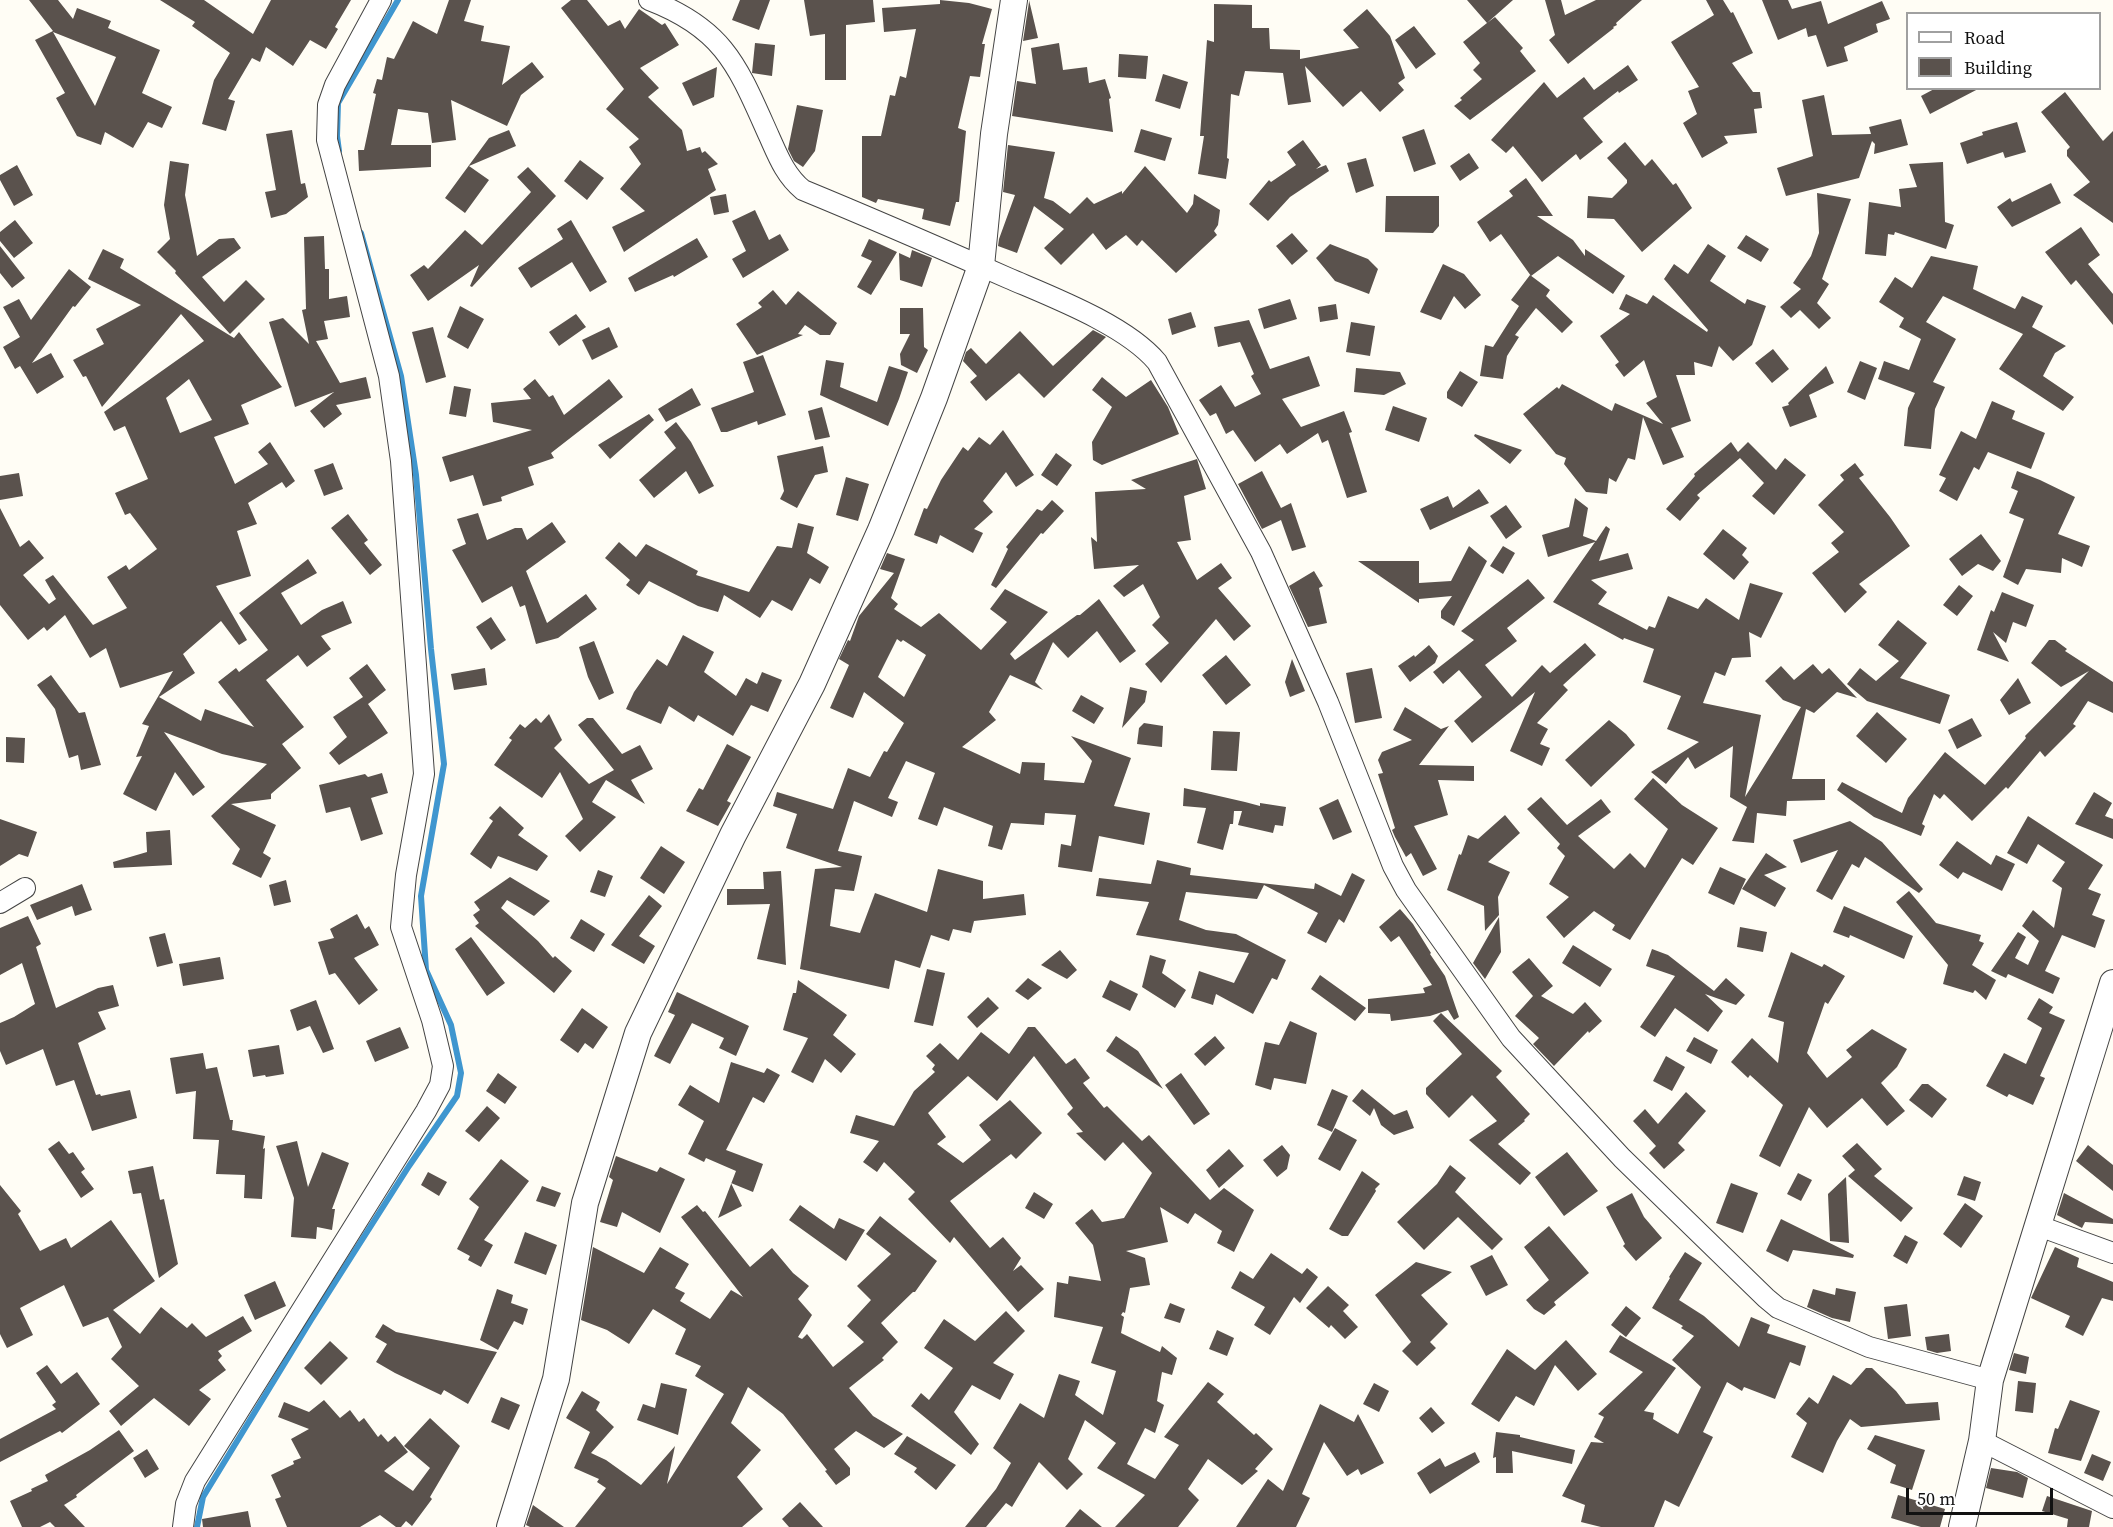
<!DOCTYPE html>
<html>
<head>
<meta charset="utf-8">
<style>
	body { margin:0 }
	#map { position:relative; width:2113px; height:1527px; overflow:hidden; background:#fffdf5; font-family:"Source Serif 4",serif }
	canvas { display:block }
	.legend { position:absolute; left:1906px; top:12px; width:195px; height:78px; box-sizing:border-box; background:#fff; border:2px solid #a0a0a0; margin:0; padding:8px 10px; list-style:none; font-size:18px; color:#111 }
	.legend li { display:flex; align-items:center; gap:12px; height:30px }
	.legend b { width:30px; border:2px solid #a0a0a0 }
	.scale { position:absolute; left:1906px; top:1488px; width:147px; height:27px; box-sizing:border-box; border:3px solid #111; border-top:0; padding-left:8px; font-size:18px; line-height:21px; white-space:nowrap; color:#111; -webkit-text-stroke:4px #fff; paint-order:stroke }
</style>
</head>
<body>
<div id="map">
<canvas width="2113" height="1527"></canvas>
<ul class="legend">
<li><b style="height:8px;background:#fff"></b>Road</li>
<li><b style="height:16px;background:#5a524d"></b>Building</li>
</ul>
<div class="scale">50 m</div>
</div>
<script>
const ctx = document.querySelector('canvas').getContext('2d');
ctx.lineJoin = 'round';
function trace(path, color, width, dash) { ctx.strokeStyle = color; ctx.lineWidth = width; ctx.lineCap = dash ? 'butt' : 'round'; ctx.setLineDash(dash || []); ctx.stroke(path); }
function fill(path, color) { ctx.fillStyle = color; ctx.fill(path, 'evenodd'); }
const stream = new Path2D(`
	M 339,151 L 337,136 L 338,103 L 398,0
	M 197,1527 L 203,1497 L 311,1320 L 409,1166 L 457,1096 L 461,1073 L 451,1025 L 426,970 L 421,896 L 444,764 L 431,649 L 416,475 L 401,376 L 361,233`);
const building = new Path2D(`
	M 29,0 L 58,0 L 73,19 L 77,8 L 111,21 L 108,28 L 160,50 L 142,93 L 172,107 L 162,128 L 148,122 L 133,148 L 105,132 L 101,145 L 77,136 L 56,98 L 65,93 L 35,40 L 53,31 ZM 53,32 L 116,57 L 95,106 Z
	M 160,0 L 204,0 L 253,34 L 271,0 L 351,0 L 335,27 L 338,29 L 326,49 L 310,40 L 293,66 L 266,47 L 260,62 L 252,58 L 228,99 L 235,101 L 226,131 L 202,124 L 214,80 L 230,53 L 192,26 L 195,22 Z
	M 449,0 L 471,0 L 464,21 L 484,26 L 481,41 L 510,46 L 502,85 L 532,62 L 544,77 L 521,95 L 507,126 L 451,100 L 456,140 L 432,143 L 428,113 L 398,109 L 391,145 L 431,145 L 431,167 L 359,171 L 358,150 L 364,150 L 376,94 L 373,93 L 377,79 L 382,80 L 387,57 L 394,59 L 413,21 L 437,34 Z
	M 571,0 L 587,0 L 608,26 L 620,20 L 625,29 L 639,9 L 662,25 L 665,23 L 679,45 L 640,68 L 659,88 L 648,97 L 682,130 L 687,151 L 700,147 L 702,153 L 705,151 L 718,164 L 708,169 L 716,190 L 624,252 L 612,227 L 645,211 L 620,189 L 641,164 L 629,147 L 639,139 L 606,109 L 624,89 L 561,8 Z
	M 740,0 L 770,0 L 759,30 L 732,20 Z
	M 804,0 L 873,0 L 875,22 L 846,25 L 846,80 L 825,80 L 825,34 L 810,36 Z
	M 940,0 L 969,3 L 992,9 L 982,44 L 985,44 L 980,77 L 970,76 L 958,128 L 966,131 L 959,202 L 956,202 L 950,226 L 922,219 L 924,209 L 878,199 L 876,203 L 862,197 L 862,136 L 881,136 L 890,95 L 895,96 L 900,76 L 906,78 L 916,29 L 884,32 L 882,8 L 940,4 Z
	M 1029,0 L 1038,38 L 1023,41 L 1029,2 Z
	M 1467,0 L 1513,0 L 1487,23 L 1495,17 L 1523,48 L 1520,51 L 1536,71 L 1470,120 L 1454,106 L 1462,100 L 1460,98 L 1482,79 L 1473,70 L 1480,63 L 1463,42 L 1487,23 Z
	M 1545,0 L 1561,0 L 1565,15 L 1596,0 L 1642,0 L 1616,23 L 1617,25 L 1613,27 L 1614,28 L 1568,64 L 1549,40 L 1555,35 Z
	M 1706,0 L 1723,0 L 1731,13 L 1733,12 L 1753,53 L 1732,63 L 1753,92 L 1760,92 L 1762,108 L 1754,109 L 1757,133 L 1724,136 L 1728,143 L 1702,158 L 1683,123 L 1697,114 L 1688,91 L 1699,87 L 1671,42 L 1714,15 Z
	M 1762,0 L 1788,0 L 1792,9 L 1821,1 L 1828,24 L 1882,1 L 1890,19 L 1876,24 L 1878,32 L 1844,47 L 1848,61 L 1827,67 L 1816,35 L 1808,37 L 1806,28 L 1778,40 Z
	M 1214,4 L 1252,5 L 1252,28 L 1269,28 L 1270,49 L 1300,50 L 1300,59 L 1359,48 L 1343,30 L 1367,9 L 1390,36 L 1405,78 L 1398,83 L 1404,90 L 1380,112 L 1361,91 L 1343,107 L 1305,66 L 1311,102 L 1288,105 L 1283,73 L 1245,71 L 1239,96 L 1231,94 L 1227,158 L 1229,159 L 1226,179 L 1198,174 L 1204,136 L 1200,136 L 1207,40 L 1214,42 Z
	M 1414,26 L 1436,54 L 1416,69 L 1395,40 Z
	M 755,43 L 775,45 L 772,76 L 752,73 Z
	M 1059,43 L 1063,70 L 1087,67 L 1089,83 L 1105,79 L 1111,98 L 1109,99 L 1113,132 L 1012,116 L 1017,81 L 1036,84 L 1031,48 Z
	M 1119,54 L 1148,56 L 1146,79 L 1118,77 Z
	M 1628,65 L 1638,80 L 1619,93 L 1618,91 L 1583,118 L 1603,142 L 1580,160 L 1576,154 L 1542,182 L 1513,146 L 1506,153 L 1491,140 L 1544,82 L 1557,98 L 1584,77 L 1594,90 Z
	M 717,67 L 714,97 L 693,106 L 682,83 Z
	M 1163,74 L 1188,82 L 1180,109 L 1155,101 Z
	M 1936,88 L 1980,88 L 1930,114 L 1921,96 Z
	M 2065,92 L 2103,141 L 2113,131 L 2113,223 L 2073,195 L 2090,182 L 2067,156 L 2067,150 L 2070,147 L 2041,112 Z
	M 1824,95 L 1832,135 L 1871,134 L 1869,127 L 1901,119 L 1908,145 L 1874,154 L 1875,144 L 1872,141 L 1859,178 L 1786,196 L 1777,168 L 1813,156 L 1802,100 Z
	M 797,105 L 823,110 L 815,151 L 803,167 L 794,161 L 788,149 Z
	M 2017,122 L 2026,152 L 2005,158 L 2003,152 L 1967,164 L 1960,143 L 1983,135 L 1982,132 Z
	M 1141,129 L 1172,138 L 1165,161 L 1134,152 Z
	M 1424,129 L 1436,164 L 1414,172 L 1402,137 Z
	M 292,130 L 301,184 L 305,183 L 308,197 L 286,214 L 271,218 L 265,192 L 276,190 L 266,134 Z
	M 509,130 L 516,146 L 469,166 L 489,180 L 465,213 L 445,198 L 489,138 Z
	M 1303,140 L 1321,165 L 1316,169 L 1326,165 L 1329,171 L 1290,197 L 1268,221 L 1249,204 L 1269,180 L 1271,182 L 1296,165 L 1287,152 Z
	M 1625,142 L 1645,166 L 1652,159 L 1673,185 L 1676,183 L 1692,208 L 1642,252 L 1614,219 L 1587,218 L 1588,196 L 1612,198 L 1627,183 L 1627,180 L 1607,158 Z
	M 1008,145 L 1055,152 L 1044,198 L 1053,201 L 1070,214 L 1087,197 L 1094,204 L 1122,191 L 1122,194 L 1145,166 L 1187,213 L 1193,204 L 1194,194 L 1220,210 L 1218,225 L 1214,231 L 1217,235 L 1176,273 L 1142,240 L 1137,246 L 1126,235 L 1106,250 L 1093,233 L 1061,265 L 1044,248 L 1064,229 L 1034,206 L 1017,253 L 998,246 L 999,239 L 1015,195 L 1003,192 Z
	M 1469,153 L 1479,168 L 1460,181 L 1450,166 Z
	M 1366,158 L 1374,186 L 1356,193 L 1347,163 Z
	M 580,160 L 604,178 L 587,200 L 564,181 Z
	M 170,161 L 189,164 L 185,195 L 197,256 L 219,239 L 234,238 L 241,248 L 202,277 L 224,302 L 246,280 L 265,299 L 230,334 L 175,273 L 176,271 L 157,252 L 170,239 L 164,205 Z
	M 1943,162 L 1945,222 L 1954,225 L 1946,249 L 1895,232 L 1894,235 L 1888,234 L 1886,256 L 1865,254 L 1869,202 L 1901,207 L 1899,189 L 1917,187 L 1909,164 Z
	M 17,165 L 33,195 L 14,206 L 0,180 L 0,175 Z
	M 528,167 L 556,196 L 472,287 L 470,286 L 479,265 L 428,301 L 410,275 L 424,265 L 428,269 L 465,230 L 482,245 L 531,192 L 517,177 Z
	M 1526,178 L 1553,216 L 1537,216 L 1573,240 L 1585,256 L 1585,249 L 1625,276 L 1613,294 L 1558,256 L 1531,276 L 1501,234 L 1490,242 L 1477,222 L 1513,196 L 1509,191 Z
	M 2051,183 L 2061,203 L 2012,227 L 1997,207 L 2010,198 L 2012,202 Z
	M 1817,193 L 1851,199 L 1822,279 L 1829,284 L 1817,303 L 1831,318 L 1819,329 L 1800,310 L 1791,318 L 1780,307 L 1801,289 L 1793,283 L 1811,256 L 1819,233 Z
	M 726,194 L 729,212 L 714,215 L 710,197 Z
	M 1386,196 L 1439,196 L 1439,226 L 1433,233 L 1385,232 Z
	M 755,210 L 769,240 L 780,234 L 789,250 L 743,278 L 732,259 L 746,251 L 732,221 Z
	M 15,220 L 33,243 L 14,258 L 0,241 L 0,232 Z
	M 571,220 L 607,282 L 590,292 L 572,262 L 531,288 L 518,268 L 563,239 L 557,229 Z
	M 2081,227 L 2100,255 L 2088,264 L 2113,294 L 2113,325 L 2076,280 L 2071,285 L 2045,252 Z
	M 1292,233 L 1308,251 L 1292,265 L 1276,246 Z
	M 1746,235 L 1769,249 L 1761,262 L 1737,248 Z
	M 324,236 L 325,269 L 329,269 L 329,299 L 347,296 L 350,317 L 324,321 L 328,339 L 316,341 L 340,383 L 366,377 L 371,398 L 336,405 L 342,414 L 324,428 L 310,411 L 334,392 L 295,407 L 269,322 L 283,318 L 309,344 L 302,310 L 306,309 L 304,237 Z
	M 697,238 L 708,257 L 674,277 L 673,275 L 635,292 L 628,278 Z
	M 869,239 L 897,252 L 871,295 L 857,287 L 872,261 L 861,256 Z
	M 1330,244 L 1368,259 L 1378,269 L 1369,294 L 1335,281 L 1316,258 Z
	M 1708,244 L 1726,256 L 1710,281 L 1745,304 L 1747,299 L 1766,306 L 1752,345 L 1733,361 L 1719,346 L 1712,367 L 1694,362 L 1695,375 L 1676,375 L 1691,421 L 1671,428 L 1684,457 L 1663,465 L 1643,417 L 1635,460 L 1628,458 L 1616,482 L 1609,478 L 1607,494 L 1586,492 L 1564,464 L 1566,458 L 1556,454 L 1523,414 L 1557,387 L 1559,389 L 1562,384 L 1612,411 L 1615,403 L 1663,424 L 1646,403 L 1657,397 L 1644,360 L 1624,377 L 1615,365 L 1619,362 L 1600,336 L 1630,314 L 1619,309 L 1626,294 L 1647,304 L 1653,295 L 1707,332 L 1708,330 L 1664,279 L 1674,264 L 1688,274 Z
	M 0,246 L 25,278 L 12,288 L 0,273 Z
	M 103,249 L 124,259 L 120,268 L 234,338 L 239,332 L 282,387 L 241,405 L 249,424 L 214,437 L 235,484 L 268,464 L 258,452 L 270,442 L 295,481 L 286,488 L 282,482 L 248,503 L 257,524 L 237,531 L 251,576 L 216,586 L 247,640 L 239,645 L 221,621 L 183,654 L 195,673 L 159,697 L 201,721 L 205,709 L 254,727 L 218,682 L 236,668 L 239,672 L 268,650 L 239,613 L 308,559 L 317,573 L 281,593 L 301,625 L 322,610 L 343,601 L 352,623 L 321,636 L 331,649 L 307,667 L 298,655 L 266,680 L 304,727 L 282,744 L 301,768 L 271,794 L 271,799 L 231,804 L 276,825 L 263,853 L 271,858 L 261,878 L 232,864 L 240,849 L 211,816 L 267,764 L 222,754 L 164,732 L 205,787 L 193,796 L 175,772 L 156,811 L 123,794 L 142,756 L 136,757 L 149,726 L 142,724 L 173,671 L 120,688 L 106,648 L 90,658 L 65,615 L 47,631 L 44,627 L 28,640 L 0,605 L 0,508 L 20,547 L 29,540 L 44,558 L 23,575 L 49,604 L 56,599 L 45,580 L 53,575 L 93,625 L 127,608 L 107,577 L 126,565 L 129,570 L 157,549 L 130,513 L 125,515 L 115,493 L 148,479 L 125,426 L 114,431 L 104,412 L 204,341 L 181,314 L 102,407 L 86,376 L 83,377 L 73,360 L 104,344 L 96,329 L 141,305 L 88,279 ZM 189,379 L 212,420 L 180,433 L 166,398 Z
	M 912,250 L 932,258 L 922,287 L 900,280 L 899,253 L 910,258 Z
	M 1931,256 L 1978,266 L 1973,289 L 2015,309 L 2022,296 L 2043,306 L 2032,327 L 2066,346 L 2055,353 L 2043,376 L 2074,397 L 2063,411 L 1999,369 L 2023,334 L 1943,296 L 1926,322 L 1956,339 L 1933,382 L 1945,387 L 1935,409 L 1931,449 L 1904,446 L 1908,408 L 1915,393 L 1878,379 L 1884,361 L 1909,370 L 1921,339 L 1899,327 L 1904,318 L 1879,302 L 1895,277 L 1912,288 Z
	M 1443,264 L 1464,274 L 1481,295 L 1465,309 L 1454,296 L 1441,320 L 1420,312 Z
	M 69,269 L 91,287 L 75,307 L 73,306 L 32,363 L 51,353 L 64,377 L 37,394 L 20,366 L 15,369 L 3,347 L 20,337 L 3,307 L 19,299 L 31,320 Z
	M 1530,275 L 1550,290 L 1546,296 L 1573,322 L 1562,333 L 1536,308 L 1515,335 L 1519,337 L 1507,356 L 1503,379 L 1480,376 L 1485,345 L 1493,347 L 1519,306 L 1511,300 Z
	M 773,290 L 786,305 L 798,291 L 837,323 L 830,335 L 820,335 L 805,325 L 798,334 L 803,335 L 757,355 L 736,324 L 762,307 L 758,303 Z
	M 1290,299 L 1297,319 L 1264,329 L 1258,309 Z
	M 1336,304 L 1338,319 L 1320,322 L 1318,307 Z
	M 460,306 L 484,319 L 468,349 L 447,337 Z
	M 900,308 L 923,308 L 924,347 L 928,350 L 917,373 L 901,365 L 900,354 L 910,334 L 900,334 Z
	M 1191,312 L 1196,327 L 1172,335 L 1168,319 Z
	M 576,314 L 586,327 L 559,346 L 549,332 Z
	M 1249,320 L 1270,369 L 1309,356 L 1320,386 L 1282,399 L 1301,427 L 1344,411 L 1352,432 L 1349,433 L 1367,492 L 1347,498 L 1328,440 L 1322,443 L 1318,433 L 1287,454 L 1280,444 L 1255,462 L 1233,430 L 1226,434 L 1216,413 L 1210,416 L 1199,400 L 1221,385 L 1235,407 L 1261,394 L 1251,376 L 1254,374 L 1240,342 L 1218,347 L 1214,327 Z
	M 1351,322 L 1375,326 L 1370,356 L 1346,352 Z
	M 433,327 L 446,377 L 426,383 L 412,332 Z
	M 609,327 L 618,347 L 592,360 L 582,340 Z
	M 1093,330 L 1106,337 L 1044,398 L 1019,373 L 986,401 L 970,382 L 977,376 L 963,361 L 966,352 L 971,348 L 986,364 L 1020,331 L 1053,366 Z
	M 1773,349 L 1789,369 L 1772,383 L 1755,363 Z
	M 763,355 L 786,415 L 758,425 L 757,421 L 727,432 L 721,432 L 711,408 L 754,392 L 743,362 Z
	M 826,360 L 844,363 L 840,387 L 877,402 L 889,366 L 908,372 L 899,399 L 888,426 L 820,395 Z
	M 1860,361 L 1877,368 L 1865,400 L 1847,392 Z
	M 1826,366 L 1834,383 L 1809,395 L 1817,417 L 1790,427 L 1782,407 L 1789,405 L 1788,403 Z
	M 1356,368 L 1400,372 L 1406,384 L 1384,395 L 1354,392 Z
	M 1460,371 L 1478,382 L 1462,407 L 1447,398 L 1447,392 Z
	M 1102,377 L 1126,397 L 1151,380 L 1168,407 L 1179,434 L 1102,465 L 1093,460 L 1092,442 L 1112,407 L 1092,390 Z
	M 535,379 L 549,397 L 553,395 L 564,415 L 609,379 L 623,397 L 551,453 L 554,458 L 528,467 L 534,485 L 501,497 L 502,501 L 483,506 L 473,475 L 450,482 L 442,457 L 532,430 L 493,422 L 491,403 L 531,399 L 523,389 Z
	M 454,386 L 471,389 L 466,417 L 449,414 Z
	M 692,388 L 701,405 L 666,422 L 658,409 Z
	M 1992,401 L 2015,411 L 2012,419 L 2045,433 L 2031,469 L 1988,452 L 1979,470 L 1974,467 L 1957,501 L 1939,491 L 1946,478 L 1939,475 L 1961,431 L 1976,439 Z
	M 1393,406 L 1427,418 L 1419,442 L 1385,430 Z
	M 822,407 L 830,437 L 815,440 L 808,411 Z
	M 649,414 L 654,420 L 610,459 L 598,445 Z
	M 676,422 L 691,442 L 714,486 L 699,494 L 686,471 L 654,498 L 639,480 L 676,448 L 664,432 Z
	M 1003,430 L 1034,475 L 1016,487 L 1006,472 L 983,501 L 993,512 L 974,529 L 983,533 L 973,553 L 940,535 L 937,544 L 914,535 L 924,508 L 927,509 L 941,480 L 963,447 L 968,451 L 979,437 L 990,445 Z
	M 1475,434 L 1522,450 L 1510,464 L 1474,436 Z
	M 1731,442 L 1738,452 L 1748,442 L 1776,470 L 1785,458 L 1806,475 L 1774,515 L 1752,496 L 1764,483 L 1740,458 L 1697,495 L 1700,498 L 1680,521 L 1666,509 L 1695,476 L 1694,474 Z
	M 823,446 L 828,472 L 815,475 L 797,508 L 780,499 L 784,491 L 777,456 Z
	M 1056,453 L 1072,465 L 1057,486 L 1041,475 Z
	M 1197,459 L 1206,489 L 1184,496 L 1191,540 L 1177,542 L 1197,580 L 1221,563 L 1232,578 L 1218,588 L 1251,626 L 1234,641 L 1216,619 L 1161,683 L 1145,664 L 1169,643 L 1152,625 L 1160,617 L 1143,584 L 1124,597 L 1113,586 L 1139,565 L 1094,569 L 1091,537 L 1097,542 L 1095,492 L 1146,489 L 1131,480 Z
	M 333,463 L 343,489 L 324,496 L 314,470 Z
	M 1855,463 L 1864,475 L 1859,478 L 1890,517 L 1910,546 L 1859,584 L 1867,592 L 1845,613 L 1812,573 L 1839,552 L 1831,543 L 1844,532 L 1818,505 L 1844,480 L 1840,475 Z
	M 1262,471 L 1281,508 L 1291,503 L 1306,547 L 1292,551 L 1281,520 L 1262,529 L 1238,484 Z
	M 2017,471 L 2040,480 L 2075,497 L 2058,534 L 2090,546 L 2082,567 L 2062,558 L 2061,573 L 2026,569 L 2018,585 L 2003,577 L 2024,519 L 2009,513 L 2018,491 L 2011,488 Z
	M 19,473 L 23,496 L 0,500 L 0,476 Z
	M 846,477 L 869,484 L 858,521 L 836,515 Z
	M 1479,489 L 1489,503 L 1430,530 L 1420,509 L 1448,496 L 1453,508 Z
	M 1575,498 L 1588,508 L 1583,536 L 1596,541 L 1606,526 L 1610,529 L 1599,561 L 1628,553 L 1633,569 L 1591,580 L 1607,592 L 1598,604 L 1647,630 L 1649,626 L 1655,628 L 1668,596 L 1698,609 L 1706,598 L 1739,620 L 1750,583 L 1783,593 L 1761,638 L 1749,632 L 1751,657 L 1732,658 L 1725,676 L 1715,672 L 1703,703 L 1761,715 L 1745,797 L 1801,707 L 1783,700 L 1765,681 L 1781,666 L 1794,680 L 1813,664 L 1822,674 L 1829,668 L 1857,698 L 1837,692 L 1814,713 L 1806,709 L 1792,779 L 1825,779 L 1825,800 L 1787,801 L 1786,816 L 1757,813 L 1754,843 L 1732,841 L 1747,807 L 1730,797 L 1733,746 L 1695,769 L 1688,757 L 1666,784 L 1651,772 L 1699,742 L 1667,729 L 1681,696 L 1643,682 L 1654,649 L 1624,638 L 1623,640 L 1553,602 L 1595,542 L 1548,557 L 1542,535 L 1569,527 Z
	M 1052,500 L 1064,511 L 1043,534 L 1041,533 L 996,588 L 991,585 L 1008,549 L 1006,547 L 1037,509 L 1042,511 Z
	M 1506,505 L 1522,527 L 1506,539 L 1490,516 Z
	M 478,513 L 487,540 L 515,528 L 522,528 L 527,540 L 552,522 L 566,542 L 526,571 L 547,623 L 586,594 L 597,609 L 558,638 L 536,644 L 525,605 L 520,607 L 512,586 L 482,603 L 452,550 L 466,544 L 457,519 Z
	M 348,514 L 368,540 L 364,543 L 382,565 L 370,575 L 331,528 Z
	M 798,523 L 814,527 L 807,553 L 829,567 L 820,584 L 810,578 L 792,611 L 772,600 L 760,618 L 724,595 L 718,612 L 698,606 L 649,581 L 639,595 L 626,585 L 630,580 L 605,558 L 619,542 L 636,557 L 646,544 L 698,571 L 696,575 L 749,592 L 777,546 L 792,548 Z
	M 1723,529 L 1747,548 L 1742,555 L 1749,562 L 1734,580 L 1703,554 Z
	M 1981,534 L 2001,561 L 1993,571 L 1978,564 L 1962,576 L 1949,559 Z
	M 1469,546 L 1487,561 L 1454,626 L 1441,618 L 1441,611 L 1452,596 L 1419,599 L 1419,603 L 1358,561 L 1419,561 L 1419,583 L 1451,581 Z
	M 1503,546 L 1515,553 L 1503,574 L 1490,566 Z
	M 887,553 L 905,559 L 891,598 L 898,604 L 894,609 L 921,627 L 939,613 L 981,650 L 1007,622 L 990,609 L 1005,589 L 1048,612 L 1010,654 L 1015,660 L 1077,615 L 1080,615 L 1099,599 L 1136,651 L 1120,663 L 1097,631 L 1068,658 L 1053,642 L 1035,682 L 1043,690 L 1010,675 L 989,712 L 996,720 L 962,747 L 1020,774 L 1022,762 L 1045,763 L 1044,780 L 1084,783 L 1092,761 L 1071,736 L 1131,758 L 1114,806 L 1150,813 L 1144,845 L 1099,836 L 1092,872 L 1058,867 L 1061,844 L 1071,846 L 1076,815 L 1045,813 L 1044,825 L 1011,823 L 1002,850 L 988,846 L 993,826 L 944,807 L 937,826 L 918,819 L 935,773 L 906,761 L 888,798 L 898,802 L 892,817 L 854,801 L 838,851 L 862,856 L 854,891 L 835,889 L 830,926 L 860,933 L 875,893 L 927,912 L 938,869 L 983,881 L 983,899 L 1024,894 L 1026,915 L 974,921 L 971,933 L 953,929 L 949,941 L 931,935 L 920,968 L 895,960 L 889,989 L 800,969 L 815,869 L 842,867 L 786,848 L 797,814 L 773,806 L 777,792 L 833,809 L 848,768 L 870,777 L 884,751 L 887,752 L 904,723 L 864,692 L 853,718 L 830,708 L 849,665 L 839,659 L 848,640 L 850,641 L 859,616 L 894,573 L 880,569 ZM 897,639 L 901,642 L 903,640 L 926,655 L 904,697 L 878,677 Z
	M 1314,571 L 1323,586 L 1319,588 L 1327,623 L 1308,627 L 1289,586 Z
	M 1528,579 L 1545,598 L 1507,628 L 1517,641 L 1485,665 L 1512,697 L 1542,665 L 1550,673 L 1585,643 L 1596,655 L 1563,685 L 1568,690 L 1537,723 L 1548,729 L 1540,744 L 1550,748 L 1542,766 L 1510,751 L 1535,692 L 1472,743 L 1454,721 L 1482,697 L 1459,670 L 1443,684 L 1433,672 L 1474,640 L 1461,631 Z
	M 1959,585 L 1973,596 L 1957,616 L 1943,605 Z
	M 2002,592 L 2034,605 L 2026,627 L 2013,622 L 2006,643 L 1993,632 L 2009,662 L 1977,650 L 1991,610 L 1994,612 Z
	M 491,617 L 506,640 L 491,650 L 476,627 Z
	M 1898,620 L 1927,643 L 1900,678 L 1950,695 L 1940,724 L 1867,701 L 1847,684 L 1860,668 L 1876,681 L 1899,661 L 1878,645 Z
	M 683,635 L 714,652 L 704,672 L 736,696 L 746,678 L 757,684 L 762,672 L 782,680 L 768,712 L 751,705 L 733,736 L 698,715 L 694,722 L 669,706 L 661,724 L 626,709 L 634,692 L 657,659 L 667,666 Z
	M 2049,640 L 2055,640 L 2067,649 L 2065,651 L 2113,682 L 2113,713 L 2088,701 L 2073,724 L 2076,726 L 2045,757 L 2040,751 L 2008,789 L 2006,787 L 1972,821 L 1944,794 L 1940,799 L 1934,794 L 1922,824 L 1925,826 L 1921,836 L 1874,817 L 1837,790 L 1842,782 L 1902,813 L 1908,798 L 1945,752 L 1985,785 L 2026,738 L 2025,736 L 2089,671 L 2061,687 L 2031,663 Z
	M 594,641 L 614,693 L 599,700 L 588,677 L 579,647 Z
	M 1429,645 L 1438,656 L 1435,663 L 1410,682 L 1398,666 L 1414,655 L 1415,657 Z
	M 1226,655 L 1251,685 L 1226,705 L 1202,675 Z
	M 1292,659 L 1305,691 L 1290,697 L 1285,682 Z
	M 367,664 L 386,690 L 368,704 L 388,733 L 339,765 L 329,753 L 347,737 L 333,717 L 363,697 L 349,678 Z
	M 485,668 L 487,685 L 454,690 L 451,674 Z
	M 1372,668 L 1382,718 L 1355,723 L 1346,673 Z
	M 51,675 L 79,713 L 85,712 L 101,765 L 81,770 L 78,755 L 69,758 L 55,709 L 37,685 Z
	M 2018,678 L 2031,703 L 2009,715 L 2000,700 Z
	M 1130,687 L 1147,691 L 1145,702 L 1122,728 Z
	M 1081,695 L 1104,708 L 1094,724 L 1072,711 Z
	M 1405,707 L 1441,729 L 1449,726 L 1419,765 L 1474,766 L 1474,781 L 1438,780 L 1448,815 L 1414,826 L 1437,869 L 1423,876 L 1411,853 L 1406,857 L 1395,837 L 1392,830 L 1395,828 L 1378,774 L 1383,773 L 1378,760 L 1382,752 L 1412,740 L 1393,730 Z
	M 1877,712 L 1907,739 L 1886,763 L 1856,736 Z
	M 549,714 L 562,740 L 554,748 L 589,784 L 614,770 L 578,725 L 587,718 L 593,718 L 622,754 L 640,745 L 653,769 L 631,780 L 645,804 L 606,780 L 592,802 L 616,817 L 580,852 L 565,836 L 583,819 L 560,772 L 542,798 L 494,765 L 512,740 L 509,738 L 520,724 L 525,728 L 536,718 L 541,723 Z
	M 1972,718 L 1982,736 L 1957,749 L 1948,730 Z
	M 1609,720 L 1626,734 L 1635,745 L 1591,787 L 1565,760 Z
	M 1144,723 L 1163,726 L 1162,747 L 1137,744 L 1139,728 Z
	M 1213,731 L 1240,732 L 1237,771 L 1211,770 Z
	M 6,737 L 25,738 L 24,763 L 6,762 Z
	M 727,744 L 751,757 L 727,801 L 731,803 L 718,826 L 686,811 L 699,788 L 703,790 Z
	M 382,773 L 388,793 L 371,798 L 383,834 L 361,841 L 350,807 L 326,813 L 319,785 L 365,774 L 368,777 Z
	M 1653,778 L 1682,805 L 1718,828 L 1693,865 L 1682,858 L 1630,940 L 1612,930 L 1615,925 L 1594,911 L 1564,938 L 1546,917 L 1569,897 L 1549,884 L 1565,856 L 1557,848 L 1560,844 L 1527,809 L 1541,797 L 1567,825 L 1601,799 L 1611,812 L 1578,836 L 1614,869 L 1630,853 L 1645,868 L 1668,829 L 1634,799 Z
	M 1184,788 L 1245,802 L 1245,804 L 1245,802 L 1260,806 L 1260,803 L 1286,807 L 1283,826 L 1275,825 L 1273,833 L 1238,825 L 1242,811 L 1234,811 L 1233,824 L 1230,824 L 1223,850 L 1197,843 L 1206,808 L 1183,806 Z
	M 2094,792 L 2112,803 L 2105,816 L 2113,819 L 2113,839 L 2075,824 Z
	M 1338,799 L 1352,832 L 1333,840 L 1319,808 Z
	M 500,806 L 524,828 L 518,835 L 548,856 L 537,871 L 498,856 L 491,869 L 470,854 L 493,821 L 489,818 Z
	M 1505,815 L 1520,833 L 1488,862 L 1510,872 L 1498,897 L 1499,915 L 1485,931 L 1484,906 L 1447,890 L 1459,854 L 1461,855 L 1468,835 L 1478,839 Z
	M 2028,816 L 2103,865 L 2088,889 L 2101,894 L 2092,915 L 2105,920 L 2095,948 L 2062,935 L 2045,971 L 2060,978 L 2053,994 L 2008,974 L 2006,978 L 1991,971 L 2018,932 L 2026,937 L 2015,958 L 2028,965 L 2039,941 L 2022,926 L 2033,910 L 2054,928 L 2062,888 L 2052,881 L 2065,862 L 2038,844 L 2027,864 L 2007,853 Z
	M 0,819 L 37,832 L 28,857 L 19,854 L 0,866 Z
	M 1850,821 L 1882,842 L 1923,889 L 1919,893 L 1865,857 L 1859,868 L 1852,864 L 1832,900 L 1816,891 L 1838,850 L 1801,863 L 1793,840 Z
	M 170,830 L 172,865 L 114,868 L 113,862 L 147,852 L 146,832 Z
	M 1957,841 L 1991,865 L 1996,855 L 2015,864 L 2002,891 L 1963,872 L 1958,879 L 1939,865 Z
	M 661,846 L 685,862 L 664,894 L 640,878 Z
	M 1766,853 L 1787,867 L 1764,875 L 1786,888 L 1775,907 L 1742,889 Z
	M 1157,860 L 1191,868 L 1190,875 L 1314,889 L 1315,883 L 1341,896 L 1352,873 L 1365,880 L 1344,923 L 1339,919 L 1326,943 L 1307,933 L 1318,913 L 1264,885 L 1257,899 L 1186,892 L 1179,920 L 1206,930 L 1236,934 L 1286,960 L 1277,980 L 1272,978 L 1253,1014 L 1216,994 L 1213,1005 L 1191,998 L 1199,971 L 1234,983 L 1249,953 L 1136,935 L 1149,902 L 1096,896 L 1099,878 L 1151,884 Z
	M 1720,867 L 1746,879 L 1734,905 L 1708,893 Z
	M 598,870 L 613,876 L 605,897 L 590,892 Z
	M 781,871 L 783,904 L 786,965 L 757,959 L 770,904 L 727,905 L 727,889 L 764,889 L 763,872 Z
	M 510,877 L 550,901 L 534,916 L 507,900 L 501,908 L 538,941 L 553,958 L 555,956 L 572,971 L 554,993 L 475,926 L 479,923 L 473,915 L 480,910 L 474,902 Z
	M 286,880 L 291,902 L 274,906 L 269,885 Z
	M 82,884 L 92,910 L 75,916 L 72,906 L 37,920 L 30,905 Z
	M 1909,891 L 1936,923 L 1981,935 L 1979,941 L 1984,943 L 1972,965 L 1996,980 L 1986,1000 L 1975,990 L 1973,993 L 1943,984 L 1948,965 L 1896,902 Z
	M 649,895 L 662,906 L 639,936 L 655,946 L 644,964 L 611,945 Z
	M 1844,906 L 1913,936 L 1904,959 L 1850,935 L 1849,938 L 1833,932 Z
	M 1400,909 L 1413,924 L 1431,953 L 1430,954 L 1445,976 L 1459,1017 L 1454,1020 L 1448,1010 L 1430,1016 L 1391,1021 L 1390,1014 L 1368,1013 L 1368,999 L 1425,993 L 1423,988 L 1432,985 L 1399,936 L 1391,942 L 1379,927 Z
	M 357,914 L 365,929 L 369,926 L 379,945 L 354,958 L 378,990 L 359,1005 L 335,973 L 329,975 L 318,942 L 334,938 L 330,929 Z
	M 28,916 L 41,944 L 36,947 L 56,1008 L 98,988 L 113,985 L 119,1006 L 98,1012 L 106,1029 L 78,1043 L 96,1095 L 100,1094 L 101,1096 L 130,1090 L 137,1118 L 92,1131 L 74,1080 L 56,1086 L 43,1049 L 6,1065 L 0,1051 L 0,1023 L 14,1017 L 35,1004 L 22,963 L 0,975 L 0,928 Z
	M 1499,917 L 1501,952 L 1485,979 L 1473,963 Z
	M 581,919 L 605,934 L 594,952 L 570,938 Z
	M 1740,927 L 1767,932 L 1763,952 L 1737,947 Z
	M 165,933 L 173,963 L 157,967 L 149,937 Z
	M 471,937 L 505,983 L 487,996 L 455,949 Z
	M 1573,945 L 1612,969 L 1600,987 L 1562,963 Z
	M 1652,949 L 1668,955 L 1714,991 L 1726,978 L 1745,995 L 1736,1005 L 1705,994 L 1723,1011 L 1708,1032 L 1675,1008 L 1655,1037 L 1640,1027 L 1675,976 L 1646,966 Z
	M 1060,950 L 1077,970 L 1067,979 L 1041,965 Z
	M 1791,952 L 1822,967 L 1824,964 L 1845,976 L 1828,1004 L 1825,1002 L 1807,1053 L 1827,1078 L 1852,1057 L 1846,1050 L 1872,1029 L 1907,1049 L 1897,1067 L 1881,1083 L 1905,1111 L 1887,1126 L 1862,1098 L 1827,1128 L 1809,1107 L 1780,1167 L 1759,1156 L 1783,1105 L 1750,1075 L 1748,1078 L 1731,1062 L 1752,1038 L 1778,1063 L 1784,1022 L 1768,1017 Z
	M 1150,955 L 1166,960 L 1162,973 L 1186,990 L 1175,1008 L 1142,987 Z
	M 220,957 L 224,979 L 183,986 L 179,964 Z
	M 1529,958 L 1553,986 L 1541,996 L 1573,1014 L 1585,1002 L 1602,1021 L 1589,1033 L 1588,1031 L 1554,1066 L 1533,1044 L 1539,1038 L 1515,1016 L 1533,996 L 1512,972 Z
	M 927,969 L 945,973 L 933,1026 L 914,1022 Z
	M 1320,975 L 1366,1008 L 1355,1021 L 1311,989 Z
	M 1028,978 L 1042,988 L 1028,1000 L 1015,991 Z
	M 798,980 L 847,1015 L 833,1035 L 856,1054 L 841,1073 L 825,1059 L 813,1083 L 791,1072 L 808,1038 L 783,1030 L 793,993 L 796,993 Z
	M 1110,980 L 1138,994 L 1130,1011 L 1102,997 Z
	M 677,992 L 749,1026 L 736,1056 L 719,1048 L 724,1038 L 692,1023 L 670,1064 L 654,1056 L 675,1015 L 668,1012 Z
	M 988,997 L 999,1008 L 977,1028 L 967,1017 Z
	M 2039,998 L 2053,1007 L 2049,1013 L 2065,1020 L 2040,1076 L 2045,1078 L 2033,1105 L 2009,1094 L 2007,1097 L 1986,1086 L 2004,1053 L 2026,1064 L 2042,1028 L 2027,1019 Z
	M 316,1000 L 334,1049 L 323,1053 L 310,1026 L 297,1031 L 290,1010 Z
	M 582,1008 L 608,1027 L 593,1049 L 585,1043 L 578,1053 L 560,1040 Z
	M 1441,1013 L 1502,1071 L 1496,1077 L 1530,1114 L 1524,1120 L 1525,1121 L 1498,1144 L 1531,1173 L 1520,1185 L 1469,1140 L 1497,1121 L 1472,1095 L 1449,1118 L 1426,1094 L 1426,1088 L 1462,1054 L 1433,1021 Z
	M 1290,1021 L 1317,1033 L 1306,1084 L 1274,1078 L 1271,1090 L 1255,1085 L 1265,1042 L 1279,1045 Z
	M 400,1027 L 409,1048 L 375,1062 L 366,1041 Z
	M 1028,1027 L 1035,1027 L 1066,1064 L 1075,1058 L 1090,1078 L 1083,1083 L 1104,1108 L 1107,1106 L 1142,1141 L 1149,1135 L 1210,1200 L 1224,1188 L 1254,1210 L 1234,1252 L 1217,1243 L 1222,1231 L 1195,1213 L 1188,1224 L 1160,1207 L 1168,1242 L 1126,1251 L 1145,1258 L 1150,1285 L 1130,1288 L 1125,1313 L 1123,1312 L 1121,1315 L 1124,1317 L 1121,1333 L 1160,1352 L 1162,1346 L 1177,1358 L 1172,1375 L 1162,1372 L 1157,1401 L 1164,1405 L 1155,1433 L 1145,1428 L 1127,1464 L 1155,1479 L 1179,1445 L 1164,1437 L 1208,1382 L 1224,1394 L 1217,1402 L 1254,1435 L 1256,1433 L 1273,1449 L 1255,1469 L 1258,1471 L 1242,1485 L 1208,1459 L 1188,1489 L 1199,1500 L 1178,1527 L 1115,1527 L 1145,1495 L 1097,1468 L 1116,1443 L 1085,1420 L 1068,1459 L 1083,1474 L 1067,1490 L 1039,1462 L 1012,1507 L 1006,1503 L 986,1527 L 965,1527 L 996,1489 L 1011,1463 L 993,1448 L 1020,1403 L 1044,1418 L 1059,1374 L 1080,1381 L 1075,1395 L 1103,1415 L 1116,1371 L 1091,1363 L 1103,1327 L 1054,1317 L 1057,1282 L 1068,1284 L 1069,1276 L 1101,1281 L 1093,1245 L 1075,1223 L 1092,1209 L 1102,1222 L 1124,1218 L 1152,1173 L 1123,1142 L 1105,1161 L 1076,1133 L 1083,1132 L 1067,1114 L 1073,1108 L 1034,1056 L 997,1101 L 968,1076 L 928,1113 L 946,1137 L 937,1144 L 963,1163 L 991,1140 L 979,1125 L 1010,1100 L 1042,1133 L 1016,1159 L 1011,1154 L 950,1201 L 990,1248 L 1003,1237 L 1021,1258 L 1013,1271 L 1021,1265 L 1044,1289 L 1018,1312 L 954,1237 L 950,1243 L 908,1199 L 915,1192 L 884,1162 L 877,1172 L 863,1162 L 879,1141 L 850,1133 L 856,1115 L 894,1126 L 914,1091 L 935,1072 L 932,1069 L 935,1065 L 926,1056 L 940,1043 L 958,1060 L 981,1032 L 1009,1054 Z
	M 1116,1036 L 1138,1051 L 1163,1089 L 1106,1051 Z
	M 1215,1036 L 1225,1048 L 1205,1066 L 1194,1054 Z
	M 1694,1037 L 1718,1050 L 1711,1064 L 1686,1051 Z
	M 279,1045 L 284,1074 L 266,1077 L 265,1075 L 253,1077 L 248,1050 Z
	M 203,1053 L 206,1069 L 217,1067 L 230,1120 L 233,1120 L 232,1130 L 265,1136 L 263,1149 L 265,1148 L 262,1199 L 244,1198 L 245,1175 L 216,1174 L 219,1140 L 193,1139 L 196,1091 L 176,1094 L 170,1058 Z
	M 1666,1056 L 1685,1067 L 1672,1091 L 1653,1081 Z
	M 731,1062 L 764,1073 L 767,1068 L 780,1075 L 764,1103 L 753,1097 L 726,1150 L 763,1164 L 753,1192 L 731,1183 L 742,1206 L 718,1218 L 736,1171 L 706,1158 L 704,1162 L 688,1154 L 704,1121 L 678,1105 L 690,1085 L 719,1103 Z
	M 498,1073 L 517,1087 L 505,1104 L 486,1091 Z
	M 1181,1073 L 1210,1114 L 1194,1125 L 1165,1085 Z
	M 1922,1084 L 1928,1084 L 1947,1099 L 1932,1118 L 1909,1100 Z
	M 1332,1089 L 1348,1096 L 1332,1132 L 1317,1125 Z
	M 1362,1089 L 1394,1115 L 1407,1110 L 1414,1128 L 1394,1135 L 1381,1125 L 1374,1108 L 1370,1116 L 1352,1101 Z
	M 1686,1092 L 1706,1111 L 1678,1143 L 1685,1150 L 1664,1169 L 1649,1153 L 1656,1146 L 1633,1121 L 1645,1109 L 1658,1124 Z
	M 487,1106 L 500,1118 L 479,1142 L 465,1131 Z
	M 1335,1128 L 1357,1140 L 1340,1171 L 1318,1159 Z
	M 59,1141 L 69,1154 L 73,1152 L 85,1169 L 81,1172 L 94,1189 L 81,1198 L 48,1149 Z
	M 297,1141 L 308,1187 L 322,1152 L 349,1163 L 332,1209 L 335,1209 L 332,1230 L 317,1227 L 316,1239 L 291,1237 L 294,1198 L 276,1146 Z
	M 1857,1143 L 1882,1169 L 1874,1176 L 1913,1208 L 1901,1222 L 1848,1176 L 1855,1170 L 1842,1156 Z
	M 1282,1145 L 1290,1155 L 1287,1169 L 1277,1177 L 1263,1160 Z
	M 2088,1145 L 2113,1165 L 2113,1191 L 2076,1161 Z
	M 1229,1149 L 1244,1166 L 1219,1188 L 1206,1170 Z
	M 1567,1152 L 1598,1191 L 1564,1216 L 1535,1177 Z
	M 616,1156 L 657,1172 L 660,1167 L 685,1179 L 660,1233 L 622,1212 L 617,1227 L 600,1222 L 613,1180 L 609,1177 Z
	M 501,1159 L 529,1181 L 484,1240 L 493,1245 L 481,1267 L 468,1260 L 470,1256 L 457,1249 L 479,1207 L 469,1199 Z
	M 1450,1165 L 1466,1178 L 1455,1192 L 1503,1239 L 1492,1250 L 1458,1217 L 1424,1250 L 1397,1222 L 1437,1184 Z
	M 153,1166 L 160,1200 L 164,1199 L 178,1264 L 159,1278 L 141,1193 L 133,1194 L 128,1171 Z
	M 1362,1171 L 1380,1184 L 1375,1189 L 1376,1191 L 1348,1236 L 1342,1236 L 1329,1229 Z
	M 428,1172 L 447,1182 L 439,1196 L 421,1185 Z
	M 1798,1173 L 1812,1180 L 1801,1201 L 1787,1194 Z
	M 1964,1176 L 1981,1182 L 1975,1201 L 1957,1195 Z
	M 1846,1177 L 1849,1243 L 1830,1241 L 1828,1194 Z
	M 1731,1183 L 1758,1193 L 1743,1233 L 1716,1223 Z
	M 0,1185 L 21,1211 L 18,1214 L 40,1251 L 66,1238 L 71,1248 L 111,1220 L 155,1281 L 113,1310 L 140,1334 L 161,1307 L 187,1328 L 192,1323 L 206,1337 L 243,1316 L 252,1331 L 218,1351 L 222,1356 L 218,1360 L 226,1370 L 199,1390 L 211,1399 L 189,1426 L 154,1398 L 121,1426 L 109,1411 L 139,1386 L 111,1359 L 122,1347 L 108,1317 L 83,1327 L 64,1285 L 20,1308 L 33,1335 L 7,1348 L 0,1334 Z
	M 542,1186 L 561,1193 L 555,1207 L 536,1201 Z
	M 1034,1192 L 1053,1204 L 1044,1219 L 1025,1208 Z
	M 1632,1193 L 1644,1217 L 1662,1238 L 1636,1261 L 1623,1246 L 1625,1244 L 1606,1207 Z
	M 2064,1193 L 2113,1219 L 2113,1224 L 2085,1222 L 2082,1228 L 2057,1215 Z
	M 1965,1203 L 1983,1216 L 1961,1248 L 1943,1234 Z
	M 697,1205 L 703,1212 L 705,1211 L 750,1267 L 772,1248 L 793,1273 L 809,1286 L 798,1299 L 812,1315 L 798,1337 L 802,1339 L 807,1334 L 833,1367 L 864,1342 L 847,1326 L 871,1300 L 857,1286 L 891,1254 L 866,1234 L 880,1216 L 937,1261 L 915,1292 L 913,1292 L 881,1323 L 898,1342 L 882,1358 L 884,1360 L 849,1388 L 873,1416 L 903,1434 L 884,1448 L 856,1431 L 834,1449 L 850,1468 L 850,1475 L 836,1485 L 825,1471 L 827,1470 L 783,1414 L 748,1387 L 731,1423 L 761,1450 L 737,1477 L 763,1509 L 742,1527 L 575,1527 L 606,1488 L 597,1482 L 599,1479 L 574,1468 L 590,1432 L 566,1418 L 582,1391 L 600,1402 L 596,1410 L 614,1427 L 591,1453 L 606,1460 L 641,1485 L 675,1446 L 667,1484 L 724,1394 L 695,1376 L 701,1366 L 675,1354 L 686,1329 L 653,1309 L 629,1344 L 607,1330 L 581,1320 L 593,1247 L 644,1273 L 660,1247 L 689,1264 L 675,1288 L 685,1293 L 680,1301 L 710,1319 L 731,1290 L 743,1297 L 681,1217 Z
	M 800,1205 L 834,1229 L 839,1218 L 865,1230 L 846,1261 L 789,1220 Z
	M 1781,1219 L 1854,1255 L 1853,1258 L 1793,1250 L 1788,1262 L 1766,1251 Z
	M 1549,1226 L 1589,1273 L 1554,1302 L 1556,1305 L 1544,1315 L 1534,1309 L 1526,1300 L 1549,1280 L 1524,1247 Z
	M 525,1232 L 557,1245 L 546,1275 L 514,1263 Z
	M 1905,1235 L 1918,1242 L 1907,1264 L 1893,1256 Z
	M 2055,1247 L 2079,1258 L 2077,1267 L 2113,1282 L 2113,1301 L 2102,1298 L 2083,1336 L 2065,1327 L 2070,1316 L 2031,1298 Z
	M 1685,1252 L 1702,1263 L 1679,1300 L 1704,1316 L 1739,1347 L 1751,1317 L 1770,1325 L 1767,1333 L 1806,1346 L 1800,1366 L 1790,1362 L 1775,1399 L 1744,1387 L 1742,1391 L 1727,1382 L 1703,1432 L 1713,1437 L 1679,1507 L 1665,1500 L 1654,1527 L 1601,1527 L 1581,1522 L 1585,1505 L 1562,1496 L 1591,1442 L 1604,1443 L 1594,1437 L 1604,1417 L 1598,1414 L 1643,1372 L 1609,1352 L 1620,1335 L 1676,1368 L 1644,1411 L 1654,1413 L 1653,1419 L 1678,1434 L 1701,1387 L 1672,1360 L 1694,1336 L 1681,1328 L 1683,1326 L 1652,1308 L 1670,1278 L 1669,1277 Z
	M 1271,1253 L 1302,1274 L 1307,1268 L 1318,1277 L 1300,1303 L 1294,1297 L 1270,1335 L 1254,1325 L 1265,1307 L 1231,1288 L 1240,1271 L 1253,1279 Z
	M 1492,1255 L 1508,1285 L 1486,1296 L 1470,1266 Z
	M 1416,1262 L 1452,1272 L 1421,1295 L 1448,1324 L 1430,1342 L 1436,1348 L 1417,1366 L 1402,1351 L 1411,1342 L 1375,1295 Z
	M 275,1281 L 286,1306 L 255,1320 L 244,1295 Z
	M 1328,1286 L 1349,1305 L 1343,1311 L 1358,1327 L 1345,1339 L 1331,1325 L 1329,1328 L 1306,1308 Z
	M 1836,1288 L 1856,1292 L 1850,1322 L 1832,1318 L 1807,1307 L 1813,1289 L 1835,1295 Z
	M 497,1289 L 513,1295 L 511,1303 L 528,1309 L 523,1325 L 514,1321 L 498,1350 L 480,1340 Z
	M 1170,1303 L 1185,1309 L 1180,1323 L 1164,1318 Z
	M 1907,1304 L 1911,1336 L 1888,1339 L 1884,1307 Z
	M 1626,1306 L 1641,1318 L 1626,1337 L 1611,1325 Z
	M 1006,1311 L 1025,1331 L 993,1363 L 1014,1374 L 1000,1400 L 972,1385 L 954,1412 L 979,1444 L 971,1455 L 911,1406 L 921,1393 L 929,1400 L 953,1368 L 924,1348 L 944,1319 L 975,1341 Z
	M 383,1324 L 396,1332 L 497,1352 L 468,1404 L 444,1390 L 441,1395 L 395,1373 L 376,1362 L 387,1344 L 375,1337 Z
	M 1217,1330 L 1234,1338 L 1227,1356 L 1209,1349 Z
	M 1949,1334 L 1951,1351 L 1937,1353 L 1927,1350 L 1925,1337 Z
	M 1566,1340 L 1597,1374 L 1578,1391 L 1555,1365 L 1534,1406 L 1516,1396 L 1499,1422 L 1471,1404 L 1507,1349 L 1535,1370 Z
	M 330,1341 L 348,1358 L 321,1385 L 304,1368 Z
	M 2014,1353 L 2029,1357 L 2026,1374 L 2009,1370 Z
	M 47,1365 L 61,1384 L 77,1372 L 100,1404 L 62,1433 L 60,1431 L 0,1462 L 0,1439 L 56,1409 L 52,1405 L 56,1402 L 36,1373 Z
	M 1866,1368 L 1872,1368 L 1896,1391 L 1906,1404 L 1938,1402 L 1940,1420 L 1861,1427 L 1850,1419 L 1837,1441 L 1823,1473 L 1791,1457 L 1807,1423 L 1796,1414 L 1809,1397 L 1818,1404 L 1833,1375 L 1851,1385 Z
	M 2018,1381 L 2036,1383 L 2033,1413 L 2015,1411 Z
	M 661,1383 L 687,1389 L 678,1435 L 637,1420 L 643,1404 L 655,1408 Z
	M 1374,1383 L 1389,1391 L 1379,1412 L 1363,1404 Z
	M 501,1397 L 520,1405 L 509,1430 L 491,1422 Z
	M 324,1400 L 340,1418 L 350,1410 L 359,1422 L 364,1418 L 378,1437 L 381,1434 L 388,1442 L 395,1436 L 408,1452 L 384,1471 L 413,1491 L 430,1468 L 404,1446 L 430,1418 L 460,1446 L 430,1497 L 432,1499 L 412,1526 L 406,1521 L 401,1527 L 396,1527 L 380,1515 L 360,1527 L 287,1527 L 275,1499 L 281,1497 L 271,1475 L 294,1464 L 293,1461 L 301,1458 L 291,1439 L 309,1429 L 278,1417 L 284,1402 L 309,1412 Z
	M 2070,1400 L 2100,1411 L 2081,1461 L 2048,1453 L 2055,1428 L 2058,1429 Z
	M 1320,1404 L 1354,1422 L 1358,1414 L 1384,1463 L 1361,1475 L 1358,1469 L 1347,1476 L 1324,1442 L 1302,1494 L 1310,1498 L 1296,1527 L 1236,1527 L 1268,1479 L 1283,1491 Z
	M 1431,1407 L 1445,1423 L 1432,1433 L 1419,1418 Z
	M 119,1430 L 134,1451 L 76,1495 L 77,1497 L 64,1505 L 85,1527 L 55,1527 L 50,1522 L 40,1527 L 22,1527 L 10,1501 L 32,1491 L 31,1489 L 48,1481 L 45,1475 L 90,1450 Z
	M 1496,1432 L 1520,1435 L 1520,1437 L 1575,1450 L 1572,1464 L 1512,1451 L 1513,1473 L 1496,1473 L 1496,1457 L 1493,1458 Z
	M 1875,1435 L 1925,1450 L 1912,1490 L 1890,1483 L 1896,1465 L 1867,1449 Z
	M 907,1436 L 956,1465 L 936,1490 L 914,1472 L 917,1468 L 894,1454 Z
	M 147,1449 L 159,1469 L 145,1478 L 133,1458 Z
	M 1475,1452 L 1480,1462 L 1430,1494 L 1417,1473 L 1440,1458 L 1445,1467 Z
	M 2092,1454 L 2111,1462 L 2103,1481 L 2084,1473 Z
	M 1991,1468 L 2017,1472 L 2028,1478 L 2023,1498 L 1986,1488 Z
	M 1898,1495 L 1945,1509 L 1940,1527 L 1921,1527 L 1891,1518 Z
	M 2047,1496 L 2092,1511 L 2089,1527 L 2067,1527 L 2068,1519 L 2042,1511 Z
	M 800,1502 L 823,1527 L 789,1527 L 782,1519 Z
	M 533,1505 L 564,1527 L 530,1527 L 526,1525 Z
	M 1080,1509 L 1102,1527 L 1065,1527 Z
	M 248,1511 L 251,1527 L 203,1527 L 202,1519 Z`);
const minor = new Path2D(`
	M 649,0 C 725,29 738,67 769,136 C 778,156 785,175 803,190 C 871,218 940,248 1008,278 C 1052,297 1126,325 1157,362 L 1261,552 L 1328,702 L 1393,866 L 1406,890 L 1511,1038 L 1622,1158 L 1766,1298 L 1778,1308 L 1869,1347 L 1990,1380
	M 0,903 L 25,888
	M 2039,1226 L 2113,1253
	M 1982,1441 L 2113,1508
	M 183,1527 L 186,1504 L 195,1481 L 426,1111 L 440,1085 L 443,1066 L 432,1020 L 401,927 L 406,875 L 424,774 L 401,461 L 389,376 L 327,140 L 328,105 L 335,85 L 381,0`);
const tertiary = new Path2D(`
	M 510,1527 L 556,1379 L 585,1203 L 638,1033 L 733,835 L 812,684 L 881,530 L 934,398 L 981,266 L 994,134 L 1014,0
	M 1962,1527 L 1982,1441 L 1990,1380 L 2113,983`);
trace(stream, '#3f96cf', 6);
fill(building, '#5a524d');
trace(minor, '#444', 22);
trace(tertiary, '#444', 28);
trace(minor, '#fff', 20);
trace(tertiary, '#fff', 26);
</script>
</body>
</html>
